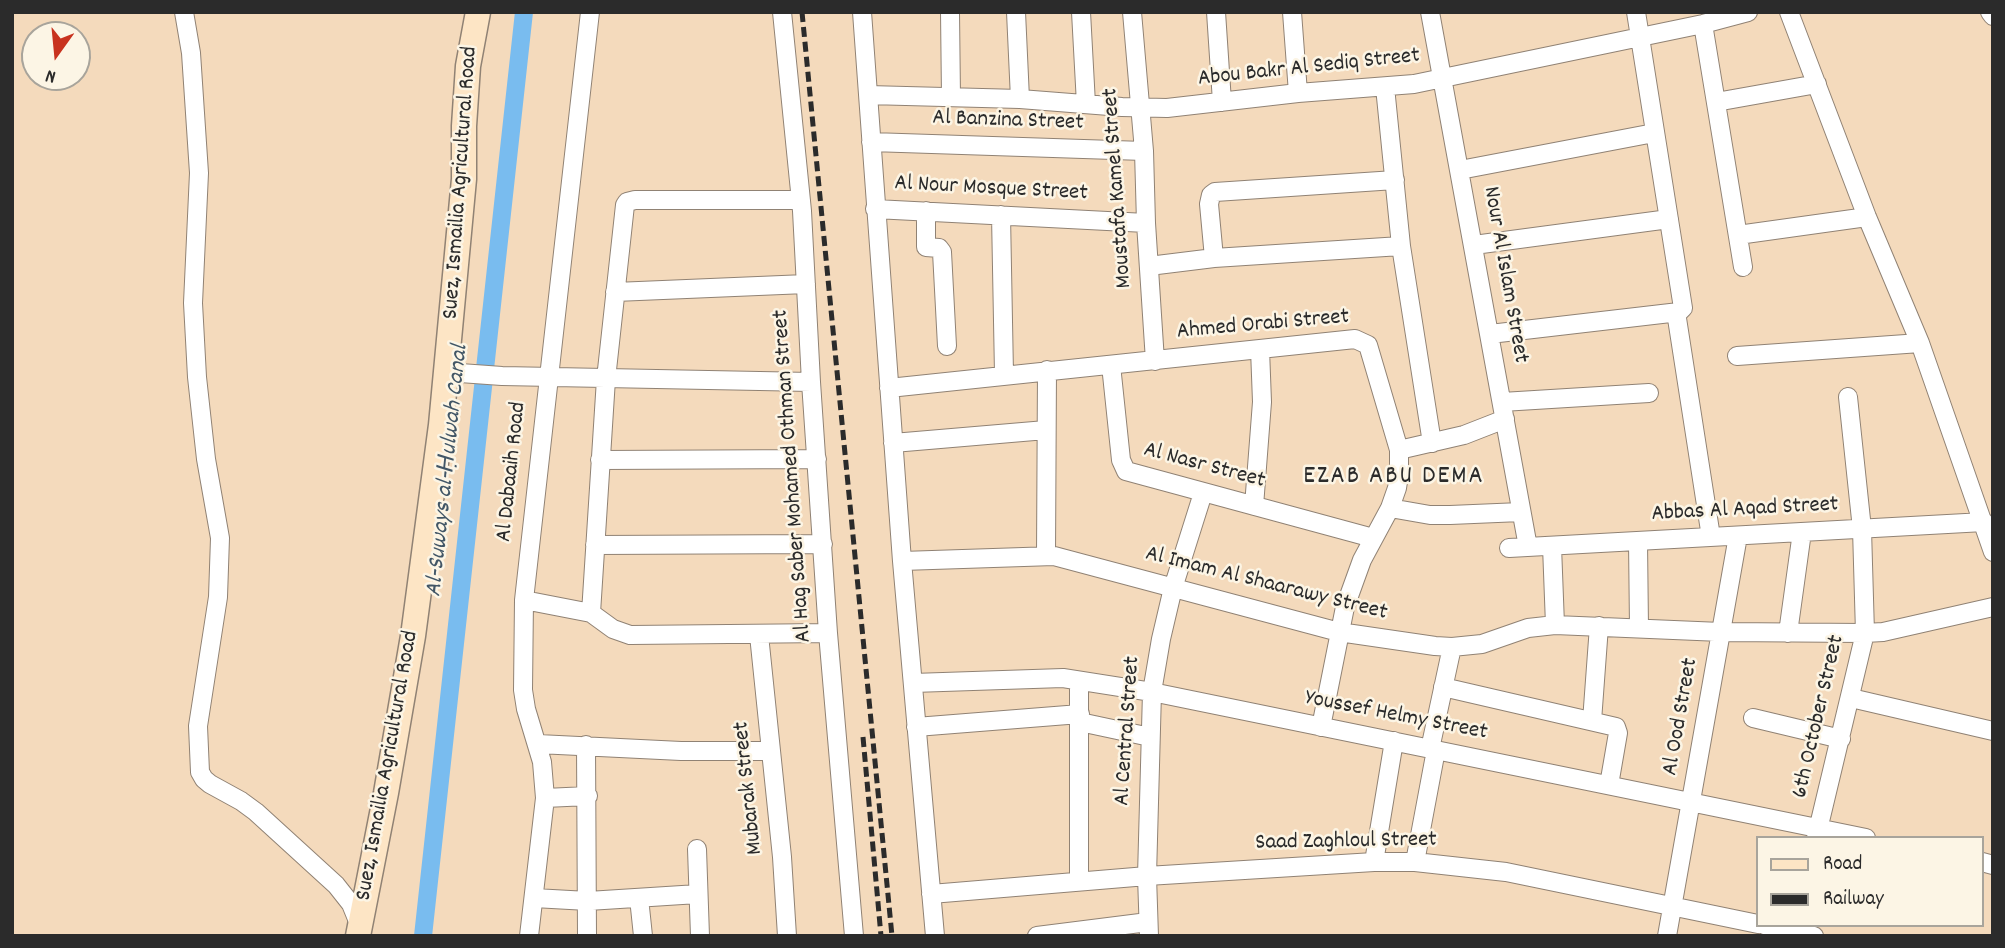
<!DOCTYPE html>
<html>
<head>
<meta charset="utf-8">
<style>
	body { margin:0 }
	#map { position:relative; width:2005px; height:948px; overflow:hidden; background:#f4dabc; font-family:Dekko,sans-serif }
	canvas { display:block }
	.frame { position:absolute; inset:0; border:14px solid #2b2b2b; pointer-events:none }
	.legend { position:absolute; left:1756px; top:836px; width:228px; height:91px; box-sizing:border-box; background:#fcf5e5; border:2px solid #a8a49b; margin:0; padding:9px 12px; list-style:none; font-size:21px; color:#2b2b2b }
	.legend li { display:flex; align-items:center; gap:14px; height:35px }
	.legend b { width:35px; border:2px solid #a8a49b }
	.north { position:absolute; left:21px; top:21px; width:70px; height:70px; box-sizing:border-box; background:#fcf5e5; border:2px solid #a8a49b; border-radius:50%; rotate:195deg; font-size:19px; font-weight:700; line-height:28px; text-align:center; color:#2b2b2b }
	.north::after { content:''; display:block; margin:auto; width:24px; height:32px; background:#c8321e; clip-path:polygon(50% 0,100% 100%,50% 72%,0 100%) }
</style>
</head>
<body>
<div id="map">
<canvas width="2005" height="948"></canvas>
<div class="frame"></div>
<ul class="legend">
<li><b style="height:9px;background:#fde5c5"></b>Road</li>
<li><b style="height:9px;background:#2b2b2b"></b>Railway</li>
</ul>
<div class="north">N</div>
</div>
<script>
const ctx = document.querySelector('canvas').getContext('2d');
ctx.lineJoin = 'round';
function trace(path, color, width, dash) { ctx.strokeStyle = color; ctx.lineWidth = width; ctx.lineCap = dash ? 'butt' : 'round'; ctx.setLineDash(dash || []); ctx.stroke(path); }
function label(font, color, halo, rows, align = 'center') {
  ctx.font = font + ' Dekko,sans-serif'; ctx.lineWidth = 5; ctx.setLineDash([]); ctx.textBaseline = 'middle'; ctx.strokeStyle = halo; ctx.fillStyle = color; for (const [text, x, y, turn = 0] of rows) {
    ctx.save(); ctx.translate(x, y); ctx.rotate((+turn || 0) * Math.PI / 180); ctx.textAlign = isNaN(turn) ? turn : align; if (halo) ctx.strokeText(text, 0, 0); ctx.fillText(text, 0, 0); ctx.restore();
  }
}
const canal = new Path2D(`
	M 423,936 L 524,12`);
const street = new Path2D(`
	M 184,12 L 191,53 L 199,173 L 193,303 L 197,377 L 206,459 L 220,538 L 218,597 L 198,726 L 200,772 L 204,779 L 210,784 L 241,801 L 256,812 L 336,885 L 351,904 L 360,926
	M 782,12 L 802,211 L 811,382 L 828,633 L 854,936
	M 862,12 L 902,561 L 935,936
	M 950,12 L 951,97
	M 1016,12 L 1020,99
	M 1081,12 L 1086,104
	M 1132,12 L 1144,151 L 1146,223 L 1155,361
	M 1216,12 L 1222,102
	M 1292,12 L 1298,93
	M 1430,12 L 1528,547
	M 1789,12 L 1867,217 L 1920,343 L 1993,552
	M 1990,12 L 1993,16
	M 1703,24 L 1743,267
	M 1385,87 L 1401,246 L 1432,443
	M 868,95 L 1020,99 L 1122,107 L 1167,108 L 1298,93 L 1414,84 L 1703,24 L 1748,12
	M 1716,102 L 1817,84
	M 871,142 L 1144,151
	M 1460,170 L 1654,133
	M 875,209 L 1146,223
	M 926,211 L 926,247 L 939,248 L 942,252 L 947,346
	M 1001,215 L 1004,374
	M 1738,235 L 1867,217
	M 1474,245 L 1669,219
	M 1214,258 L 1209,204 L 1211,195 L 1215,192 L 1395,180
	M 1149,266 L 1214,258 L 1401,246
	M 615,292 L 806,284
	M 1676,312 L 1711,537
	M 1490,334 L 1679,312 L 1683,308 L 1636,12
	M 1737,356 L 1920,343
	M 1111,365 L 1121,460 L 1126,471 L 1373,538
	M 446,372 L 502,376 L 811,382
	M 889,388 L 1355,339 L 1368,345 L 1399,450 L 1399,475 L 1397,488 L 1390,508 L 1362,560 L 1345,607 L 1321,727
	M 1502,402 L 1649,393
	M 893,443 L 1046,430
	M 1399,450 L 1464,435 L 1505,419
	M 600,460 L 817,459
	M 1254,506 L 1262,402 L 1260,349
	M 1390,508 L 1430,515 L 1450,515 L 1521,512
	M 1638,541 L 1639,628
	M 595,545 L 823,544
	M 1552,546 L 1555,625
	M 1509,548 L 1984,522
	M 1046,555 L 1047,370
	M 902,561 L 1054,556 L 1339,632 L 1435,646 L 1452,647 L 1482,644 L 1528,628 L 1555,625 L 1721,632 L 1865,633 L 1883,632 L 1993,607
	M 524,600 L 591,613 L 613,629 L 630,635 L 828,633
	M 591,613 L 606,379 L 625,205 L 627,202 L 635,200 L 801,200
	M 1788,633 L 1802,532
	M 759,635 L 782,857 L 787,936
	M 913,683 L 1063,678 L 1152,692 L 1866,838
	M 1443,687 L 1616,727 L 1618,733 L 1609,785
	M 1851,698 L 1993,731
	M 1753,718 L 1841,739
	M 1592,721 L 1599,626
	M 1080,722 L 1150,737
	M 916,727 L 1080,714
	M 538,744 L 681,751 L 771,751
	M 586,745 L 587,936
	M 1430,749 L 1452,647
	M 545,798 L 588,796
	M 1816,838 L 1865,633 L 1862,529 L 1848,397
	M 697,849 L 700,936
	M 1374,862 L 1394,741
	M 1415,862 L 1436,750
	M 1982,862 L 1993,865
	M 1079,881 L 1079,681
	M 931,894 L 1147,876 L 1374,862 L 1415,862 L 1506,872 L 1758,924
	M 534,898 L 588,901 L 698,894
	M 639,898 L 643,936
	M 1764,925 L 1814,936
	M 529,936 L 545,798 L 542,762 L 526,709 L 523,690 L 524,600 L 590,12
	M 1037,936 L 1148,922
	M 1149,936 L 1147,876 L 1152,692 L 1161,639 L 1173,588 L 1203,493
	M 1667,936 L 1738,536`);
const secondary = new Path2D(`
	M 358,936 L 386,793 L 413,636 L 441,425 L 464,179 L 464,126 L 468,66 L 478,12`);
const rail = new Path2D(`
	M 802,12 L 892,936
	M 863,737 L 881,936`);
const streetNames = [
	["Abou Bakr Al Sediq Street",1309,69,-6],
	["Al Banzina Street",1008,122,2],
	["Suez, Ismailia Agricultural Road",462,183,-86],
	["Moustafa Kamel Street",1119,188,-94],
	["Al Nour Mosque Street",991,190,3],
	["Nour Al Islam Street",1504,275,80],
	["Ahmed Orabi Street",1263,326,-5],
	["Al Nasr Street",1204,467,15],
	["Al Dabaaih Road",513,472,-84],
	["Al Hag Saber Mohamed Othman Street",794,476,-94],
	["Abbas Al Aqad Street",1745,511,-3],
	["Al Imam Al Shaarawy Street",1266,585,14],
	["Youssef Helmy Street",1396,717,11],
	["Al Ood Street",1682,717,-80],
	["6th October Street",1820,717,-77],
	["Al Central Street",1129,731,-86],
	["Suez, Ismailia Agricultural Road",389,766,-80],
	["Mubarak Street",750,788,-96],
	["Saad Zaghloul Street",1346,843,-1]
];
const waterNames = [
	["Al-Suways al-Ḥulwah Canal",449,471,-84]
];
const quarterNames = [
	["EZAB ABU DEMA",1394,478]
];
trace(canal, '#79bcef', 18);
trace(street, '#908274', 20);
trace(secondary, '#908274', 27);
trace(street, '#fff', 18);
trace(secondary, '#fde5c5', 24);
trace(rail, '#2b2b2b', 5, [10, 5]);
label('23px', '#2b2b2b', '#fcf5e5', streetNames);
label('italic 24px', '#425666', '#fcf5e5', waterNames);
ctx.letterSpacing = '2px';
label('26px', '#2b2b2b', '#fcf5e5', quarterNames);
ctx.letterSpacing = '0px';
</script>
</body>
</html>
